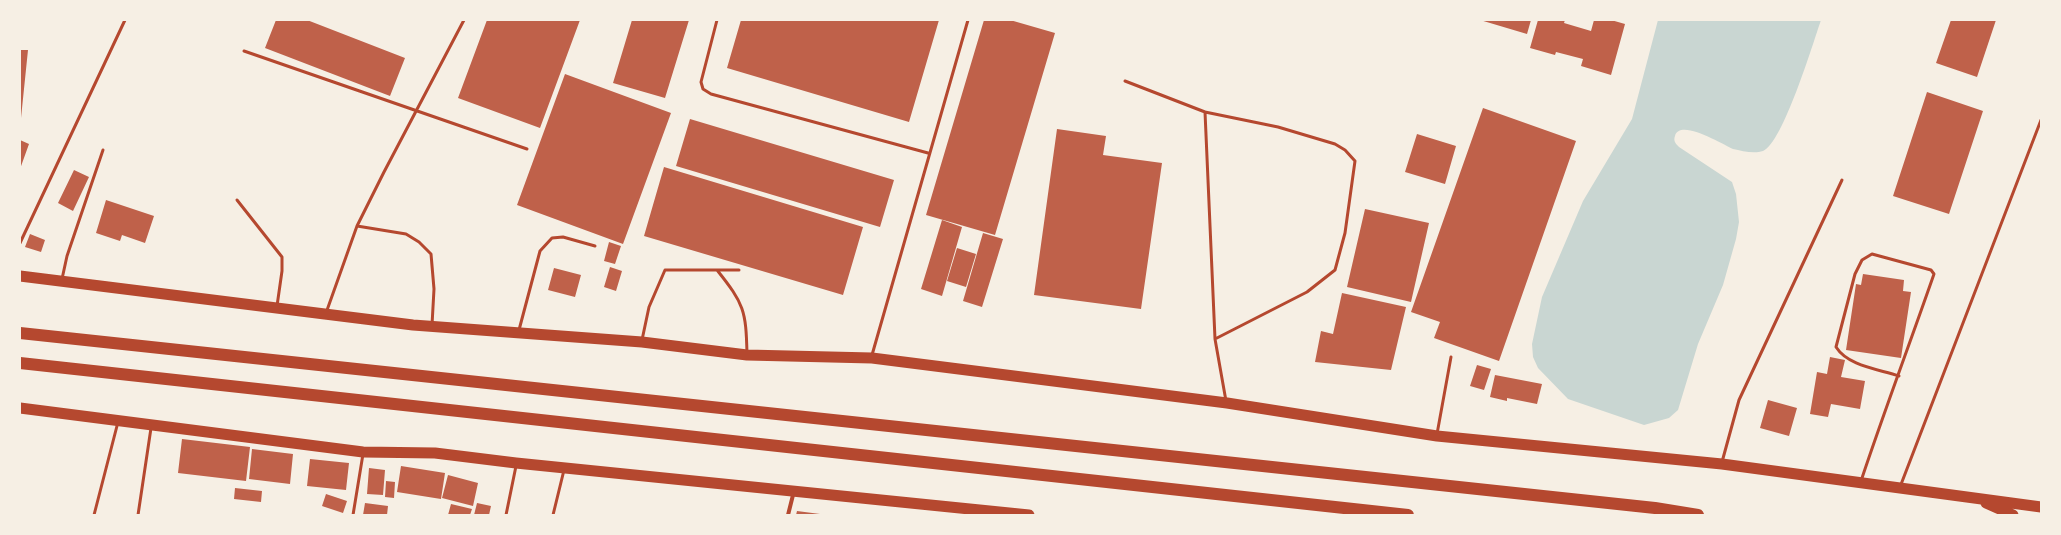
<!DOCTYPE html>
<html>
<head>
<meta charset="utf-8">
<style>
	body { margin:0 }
	#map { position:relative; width:2061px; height:535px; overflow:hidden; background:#f6efe4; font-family:"Fira Sans",sans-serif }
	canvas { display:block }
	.frame { position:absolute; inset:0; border:21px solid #f6efe4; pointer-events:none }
</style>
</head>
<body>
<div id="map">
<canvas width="2061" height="535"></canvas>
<div class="frame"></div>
</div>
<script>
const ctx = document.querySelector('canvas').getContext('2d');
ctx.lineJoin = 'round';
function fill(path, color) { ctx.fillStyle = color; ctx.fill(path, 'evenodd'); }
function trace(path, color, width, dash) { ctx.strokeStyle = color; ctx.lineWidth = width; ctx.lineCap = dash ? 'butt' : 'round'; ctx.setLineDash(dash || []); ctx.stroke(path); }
const water = new Path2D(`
	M 1658,20 L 1821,20 C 1813,43 1783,143 1763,151 C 1754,154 1742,151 1733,149 C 1723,145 1680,118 1675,136 C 1673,141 1676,144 1679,147 L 1732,182 L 1736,194 L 1739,222 L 1736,239 L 1723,285 L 1698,344 L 1678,410 L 1669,418 L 1644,425 L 1568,399 L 1538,368 L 1533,357 L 1532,344 L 1542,297 L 1583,201 L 1632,119 Z`);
const building = new Path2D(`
	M 276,20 L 307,20 L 405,58 L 390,96 L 265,48 Z
	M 487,20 L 580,20 L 540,128 L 458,98 Z
	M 632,20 L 689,20 L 665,98 L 613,83 Z
	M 741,20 L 939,20 L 909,122 L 727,68 Z
	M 984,20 L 1010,20 L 1055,33 L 995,235 L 926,215 Z
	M 1480,20 L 1531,20 L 1527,34 Z
	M 1538,20 L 1565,20 L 1564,23 L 1591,31 L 1594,20 L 1611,20 L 1625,24 L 1611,75 L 1581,66 L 1583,59 L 1556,52 L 1555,55 L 1530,48 Z
	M 1951,20 L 1996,20 L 1977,77 L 1936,63 Z
	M 20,50 L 28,50 L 21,118 L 20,118 Z
	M 565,74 L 671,113 L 623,244 L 517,205 Z
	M 1927,92 L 1983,111 L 1949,214 L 1893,196 Z
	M 1483,108 L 1576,141 L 1499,361 L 1434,338 L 1440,322 L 1411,312 Z
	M 690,119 L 894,180 L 880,227 L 676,166 Z
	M 1057,129 L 1106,136 L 1103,155 L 1162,163 L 1141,309 L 1034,295 Z
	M 1417,134 L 1456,146 L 1445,184 L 1405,172 Z
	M 20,140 L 29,144 L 20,169 Z
	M 664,167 L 863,227 L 843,295 L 644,236 Z
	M 74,170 L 89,177 L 73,211 L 58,203 Z
	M 106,200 L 154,216 L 145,243 L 122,235 L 120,241 L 96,233 Z
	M 1365,209 L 1429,223 L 1411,302 L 1347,287 Z
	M 942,220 L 962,227 L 942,296 L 921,289 Z
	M 983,233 L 1003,239 L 982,307 L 963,301 Z
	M 30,234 L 45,240 L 41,252 L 25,247 Z
	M 609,242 L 621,246 L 615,264 L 604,261 Z
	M 957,248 L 976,254 L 966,287 L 947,281 Z
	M 610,267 L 622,271 L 616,291 L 604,287 Z
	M 554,268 L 581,275 L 575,297 L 548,290 Z
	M 1863,274 L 1904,280 L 1903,291 L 1911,292 L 1901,358 L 1846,350 L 1856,284 L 1861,285 Z
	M 1342,293 L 1406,307 L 1391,370 L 1315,362 L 1321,331 L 1333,334 Z
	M 1830,357 L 1845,360 L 1841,377 L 1865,381 L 1860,409 L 1831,404 L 1828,417 L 1810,414 L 1817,372 L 1827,374 Z
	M 1477,365 L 1491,369 L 1484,390 L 1470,386 Z
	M 1495,375 L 1542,384 L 1537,404 L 1507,398 L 1507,401 L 1490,397 Z
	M 1768,400 L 1797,408 L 1789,436 L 1760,428 Z
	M 182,439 L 250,447 L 246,481 L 178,473 Z
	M 252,449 L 293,454 L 290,484 L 249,479 Z
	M 310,459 L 349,463 L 346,490 L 307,486 Z
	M 401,466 L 445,473 L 441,499 L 397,492 Z
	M 369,468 L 385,470 L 383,495 L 367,494 Z
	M 448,475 L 478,483 L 473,506 L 442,498 Z
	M 386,481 L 395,482 L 394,498 L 385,497 Z
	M 235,488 L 262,491 L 261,502 L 234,499 Z
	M 326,494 L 347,501 L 343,513 L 322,506 Z
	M 365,503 L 388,506 L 387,515 L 363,515 Z
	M 477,503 L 491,506 L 489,515 L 474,515 Z
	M 451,504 L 472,509 L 470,515 L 448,515 Z
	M 797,511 L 820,514 L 820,515 L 796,515 Z`);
const service = new Path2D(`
	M 717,20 L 701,82 L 703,89 L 711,94 L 928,153
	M 244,51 L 527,149
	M 1125,81 L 1205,112 L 1215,339 L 1226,401
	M 1205,112 L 1278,127 L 1335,144 L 1345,150 L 1355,161 L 1345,233 L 1335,270 L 1307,292 L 1215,339
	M 237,200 L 282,257 L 282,271 L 277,306
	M 357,226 L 406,234 L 419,242 L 431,254 L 434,289 L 432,325
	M 20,243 L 125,20
	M 717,270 C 744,304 746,310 747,354
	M 62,279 L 67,256 L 103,150
	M 326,313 L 357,226 L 384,172 L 464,20
	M 519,330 L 540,251 L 552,238 L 563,237 L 595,246
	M 642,340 L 649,307 L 665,270 L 739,270
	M 872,355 L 968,20
	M 1437,434 L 1451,357
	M 1722,462 L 1739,400 L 1842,180
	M 1861,481 C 1884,412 1910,343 1934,274 L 1931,270 L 1872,254 L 1862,260 L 1855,274 L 1836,347 C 1848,366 1878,369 1899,376
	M 1900,487 L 2041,120
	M 94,515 L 118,422
	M 138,515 L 151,428
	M 353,515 L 363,454
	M 506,515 L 516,466
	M 553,515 L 564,470`);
const minor = new Path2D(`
	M 788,515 L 794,491`);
const trunk = new Path2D(`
	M 20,276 L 413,325 L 642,342 L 747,355 L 872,358 L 1227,403 L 1437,436 L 1722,464 L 2041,507
	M 20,408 L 363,452 L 435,453 L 516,463 L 1029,515
	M 1986,503 L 2013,515`);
const motorway = new Path2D(`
	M 20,333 L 1655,508 L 1698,515
	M 20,363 L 1408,515`);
fill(water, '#c9d6d2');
fill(building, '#bf614a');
trace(service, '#b5482f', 3);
trace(minor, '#b5482f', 4);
trace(trunk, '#b5482f', 11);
trace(motorway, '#b5482f', 12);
</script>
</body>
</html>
